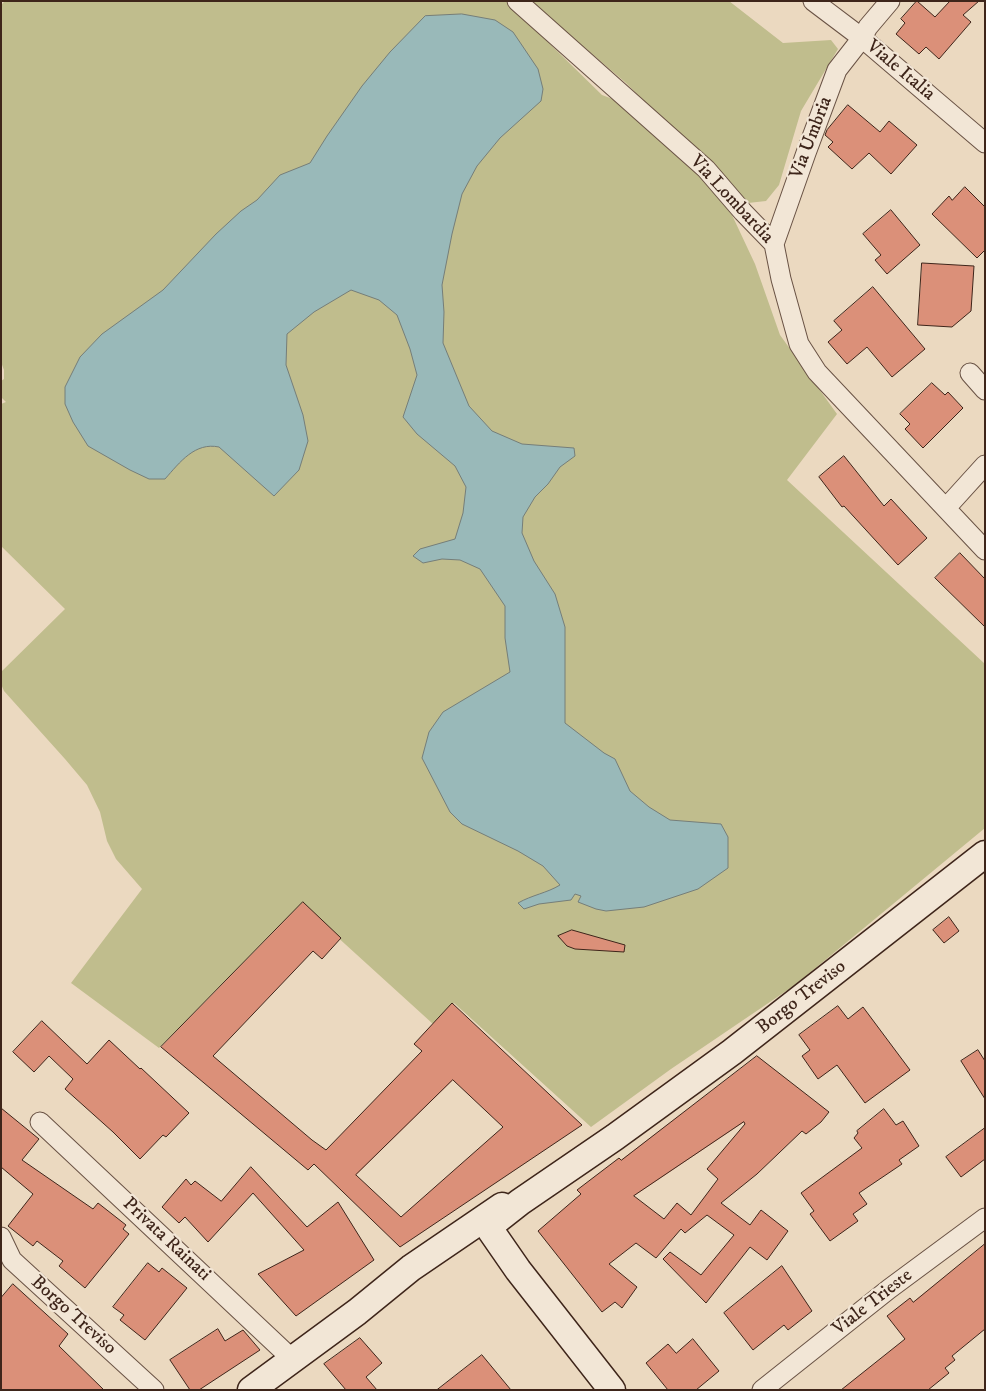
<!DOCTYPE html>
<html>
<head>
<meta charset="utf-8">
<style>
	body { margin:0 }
	#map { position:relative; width:986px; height:1391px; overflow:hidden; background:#ebd9c0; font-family:"IM FELL DW Pica",serif }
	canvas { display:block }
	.frame { position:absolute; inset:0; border:2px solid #3e251a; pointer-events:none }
</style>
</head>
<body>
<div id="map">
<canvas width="986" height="1391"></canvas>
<div class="frame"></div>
</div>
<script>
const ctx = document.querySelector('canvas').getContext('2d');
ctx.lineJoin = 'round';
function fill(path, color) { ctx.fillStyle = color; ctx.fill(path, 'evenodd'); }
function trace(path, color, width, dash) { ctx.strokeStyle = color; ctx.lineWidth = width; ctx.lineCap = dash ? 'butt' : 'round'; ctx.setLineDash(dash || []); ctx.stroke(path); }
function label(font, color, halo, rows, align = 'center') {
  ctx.font = font + ' "IM FELL DW Pica",serif'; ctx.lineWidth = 4.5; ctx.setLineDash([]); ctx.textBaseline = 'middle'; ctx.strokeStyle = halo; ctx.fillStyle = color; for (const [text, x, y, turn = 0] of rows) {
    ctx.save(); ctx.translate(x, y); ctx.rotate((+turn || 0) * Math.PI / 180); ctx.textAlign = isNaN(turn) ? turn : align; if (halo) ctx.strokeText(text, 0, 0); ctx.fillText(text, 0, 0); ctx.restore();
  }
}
const green = new Path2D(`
	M 5,1 L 506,1 L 602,95 L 626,104 L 697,171 L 732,215 L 755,264 L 780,335 L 837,414 L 787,480 L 985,664 L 985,828 L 795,985 L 671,1069 L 591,1127 L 454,1003 L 433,1024 L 301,904 L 159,1048 L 71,983 L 142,889 L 116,859 L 107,841 L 100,812 L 87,785 L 65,759 L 4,691 L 1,684 L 1,672 L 65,609 L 1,546 L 1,404 L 6,402 L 1,397 L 1,381 L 4,379 L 4,370 L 1,362 L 1,5 Z
	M 530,1 L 729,1 L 783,43 L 831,40 L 838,49 L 801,111 L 779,185 L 766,201 L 748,203 L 731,189 L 626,83 Z`);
const water = new Path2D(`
	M 462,14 L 495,20 L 513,32 L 538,69 L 543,89 L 541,101 L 500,138 L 477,166 L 462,194 L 452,234 L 442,285 L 444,312 L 443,343 L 469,406 L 492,431 L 522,444 L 574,448 L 575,456 L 560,467 L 548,484 L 535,497 L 523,517 L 522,533 L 534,561 L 555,594 L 565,627 L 565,723 L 604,753 L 615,759 L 630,791 L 649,807 L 670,820 L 721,824 L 728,837 L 728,868 L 698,889 L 644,907 L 606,911 L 596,909 L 578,902 L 581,896 L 575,894 L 571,900 L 539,904 L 524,909 L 518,903 C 532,895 547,893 560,885 L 543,866 L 518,851 L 462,824 L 450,812 L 422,758 L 429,732 L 443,712 L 510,672 L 505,638 L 505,606 L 480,569 L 460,560 L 442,559 L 423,563 L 413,556 L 420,549 L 455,539 L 463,513 L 466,487 L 455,466 L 417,434 L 403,417 L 417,375 L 410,349 L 397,315 L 379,300 L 351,290 L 314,312 L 287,334 L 286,365 L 303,415 L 308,441 L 299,470 L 274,496 L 219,447 C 195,442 180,462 165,479 L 149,479 L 130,470 L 88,446 L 73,422 L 65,404 L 65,387 L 80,357 L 102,334 L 163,290 L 216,234 L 241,211 L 257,200 L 280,175 L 310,163 L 327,136 L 362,86 L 390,52 L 425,16 Z`);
const building = new Path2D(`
	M 917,1 L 935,17 L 950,1 L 979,1 L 963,15 L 971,22 L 939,59 L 926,47 L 919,54 L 896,34 L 905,23 L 901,19 Z
	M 848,105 L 880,132 L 889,121 L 917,145 L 891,174 L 869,153 L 852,169 L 828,147 L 833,142 L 825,135 L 827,130 Z
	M 965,187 L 985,207 L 985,250 L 977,258 L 932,214 L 949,196 L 952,200 Z
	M 891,210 L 920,245 L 887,274 L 875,260 L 881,255 L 863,234 Z
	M 922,263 L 974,266 L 971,311 L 952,327 L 918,325 Z
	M 873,287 L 925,349 L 892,377 L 867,347 L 847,364 L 828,342 L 842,330 L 834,321 Z
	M 932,383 L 945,395 L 948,392 L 963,408 L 923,448 L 905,429 L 910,424 L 900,414 Z
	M 844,456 L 884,506 L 891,499 L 927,538 L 898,565 L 844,506 L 842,507 L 819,477 Z
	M 960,553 L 985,579 L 985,627 L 935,578 Z
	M 303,902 L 341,938 L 322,959 L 313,951 L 213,1056 L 312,1140 L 326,1150 L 422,1051 L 414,1044 L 452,1003 L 582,1125 L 400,1247 L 314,1164 L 308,1170 L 161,1047 ZM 453,1080 L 503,1127 L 401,1217 L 356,1175 Z
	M 949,917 L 959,931 L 944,943 L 933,930 Z
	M 572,930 L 625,945 L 624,952 L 575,949 L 567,946 L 558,936 Z
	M 838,1006 L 848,1019 L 863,1007 L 910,1070 L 865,1103 L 837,1065 L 818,1079 L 802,1056 L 810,1050 L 799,1035 Z
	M 42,1021 L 87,1064 L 109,1040 L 140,1069 L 141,1068 L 189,1113 L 166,1137 L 163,1135 L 140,1159 L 113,1132 L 65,1089 L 73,1079 L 49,1056 L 34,1072 L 13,1052 Z
	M 978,1050 L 985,1061 L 985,1099 L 961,1061 Z
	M 757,1056 L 829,1112 L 821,1122 L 806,1134 L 802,1131 L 757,1174 L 721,1203 L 750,1225 L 761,1210 L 788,1231 L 767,1260 L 750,1247 L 706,1303 L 663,1259 L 670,1252 L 701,1275 L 734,1235 L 707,1215 L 685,1233 L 681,1229 L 656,1258 L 636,1243 L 609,1264 L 637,1287 L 622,1308 L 615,1302 L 602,1312 L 538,1231 L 581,1194 L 577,1190 L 619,1158 L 621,1160 ZM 744,1122 L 745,1124 L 707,1169 L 718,1179 L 691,1215 L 677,1203 L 664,1219 L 634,1196 Z
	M 1,1108 L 39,1139 L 22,1160 L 93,1209 L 98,1203 L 126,1225 L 123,1229 L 129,1234 L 85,1288 L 59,1266 L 63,1261 L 37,1241 L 33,1246 L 8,1226 L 33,1194 L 1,1167 Z
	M 884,1109 L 896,1125 L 903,1121 L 919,1146 L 899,1160 L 902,1164 L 859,1193 L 867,1204 L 853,1214 L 858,1221 L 830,1241 L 810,1214 L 814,1211 L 801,1193 L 862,1148 L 854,1138 L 858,1133 L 857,1131 Z
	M 985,1128 L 985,1159 L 961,1177 L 946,1157 Z
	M 251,1167 L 307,1227 L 338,1202 L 374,1260 L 296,1316 L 258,1274 L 304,1250 L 253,1193 L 208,1242 L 185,1217 L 179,1223 L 162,1207 L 186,1179 L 191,1185 L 195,1181 L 221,1201 Z
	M 985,1244 L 985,1329 L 952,1356 L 955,1360 L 945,1368 L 949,1373 L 928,1390 L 841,1390 L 905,1339 L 887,1316 L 910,1298 L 913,1302 Z
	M 148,1263 L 159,1272 L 162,1268 L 187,1288 L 145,1340 L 120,1320 L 124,1315 L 113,1307 Z
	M 782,1266 L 812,1311 L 788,1330 L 784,1325 L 753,1350 L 724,1313 Z
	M 13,1284 L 68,1334 L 59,1346 L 104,1390 L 1,1390 L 1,1298 Z
	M 218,1329 L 225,1341 L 243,1330 L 260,1350 L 199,1390 L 190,1390 L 170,1360 Z
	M 360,1338 L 382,1363 L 366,1377 L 377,1390 L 346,1390 L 324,1364 Z
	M 693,1339 L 719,1371 L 696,1390 L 668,1390 L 646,1363 L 668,1344 L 676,1353 Z
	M 482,1355 L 511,1390 L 437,1390 Z`);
const street = new Path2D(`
	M 517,1 L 706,169 L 743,212 L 774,244 L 781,279 L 799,344 L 817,372 L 985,550
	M 813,1 L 862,38 L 985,143
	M 774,244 L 806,153 L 837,70 L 862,38 L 868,27 L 890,1
	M 970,373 L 985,390
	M 946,508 L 985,465
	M 40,1122 L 292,1359
	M 1,1237 L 12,1260 L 154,1390
	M 762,1390 L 889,1289 L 985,1218`);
const secondary = new Path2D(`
	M 251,1390 L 357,1312 L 411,1268 L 502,1206
	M 612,1390 L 518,1270 L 491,1231 L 492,1224 L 520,1202 L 615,1137 L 732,1052 L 985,854`);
const streetNames = [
	["Viale Italia",900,71,40],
	["Via Umbria",812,138,-69],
	["Via Lombardia",731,200,47],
	["Borgo Treviso",802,998,-38],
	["Privata Rainati",166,1240,43],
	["Viale Trieste",873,1303,-38],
	["Borgo Treviso",73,1316,42]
];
fill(green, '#c0bd8d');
fill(water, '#99b9b9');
trace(water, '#757e79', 1);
fill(building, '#db9079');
trace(building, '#3e251a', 1);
trace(street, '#695244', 21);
trace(secondary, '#3e251a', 29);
trace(street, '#f2e6d6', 19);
trace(secondary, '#f2e6d6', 26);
label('19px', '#3e251a', '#f2e6d6', streetNames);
</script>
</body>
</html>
